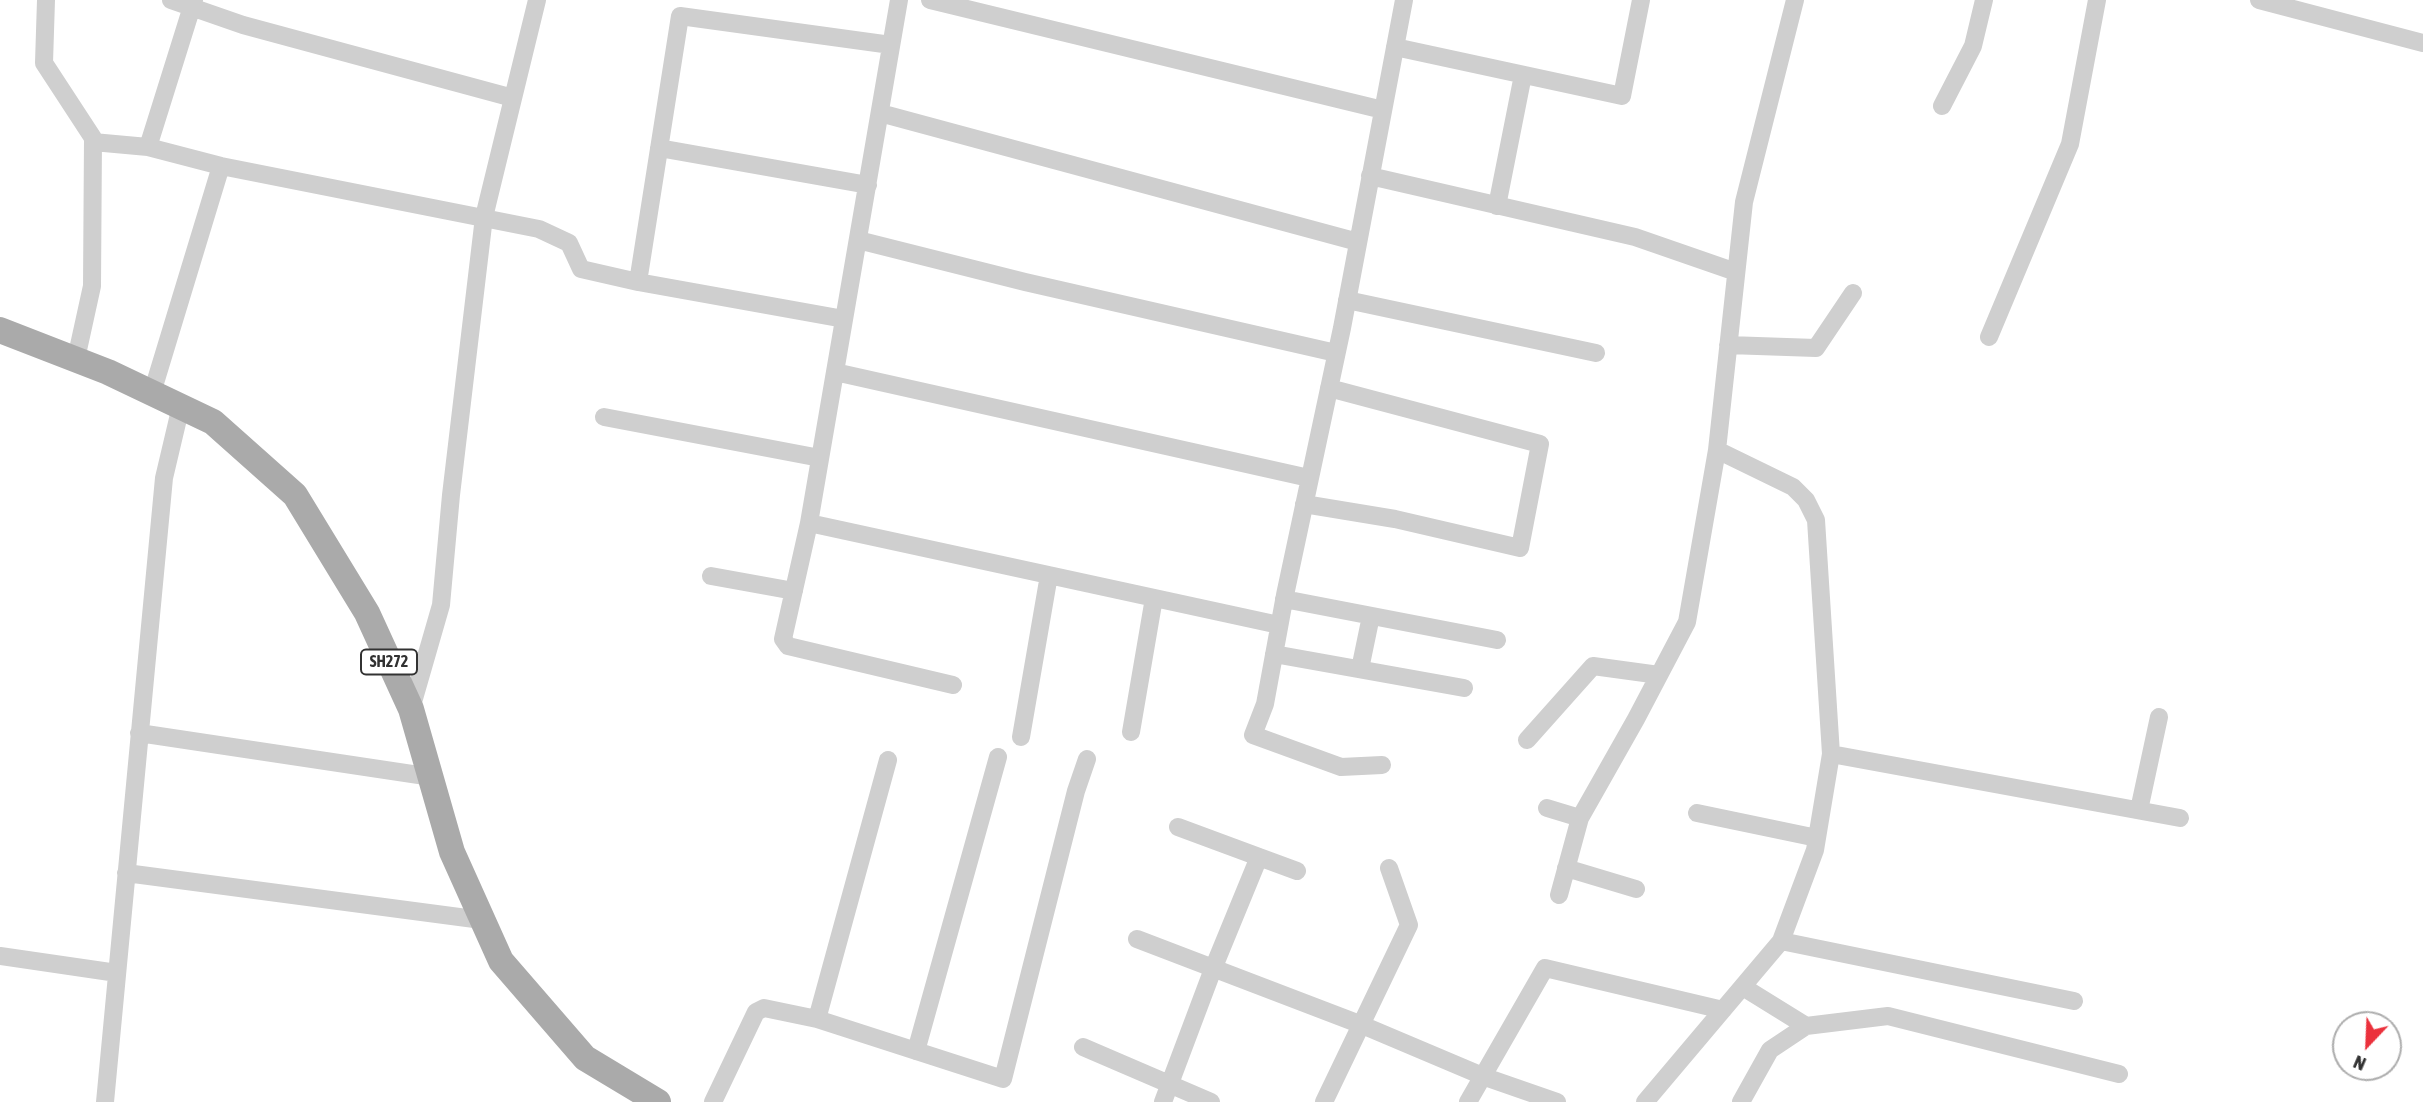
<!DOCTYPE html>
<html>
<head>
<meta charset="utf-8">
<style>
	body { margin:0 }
	#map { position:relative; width:2423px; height:1102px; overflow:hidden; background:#fff; font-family:"Asap Condensed",sans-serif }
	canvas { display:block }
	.north { position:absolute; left:2332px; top:1011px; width:70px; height:70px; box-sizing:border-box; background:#fff; border:2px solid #adadad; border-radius:50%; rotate:203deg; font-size:19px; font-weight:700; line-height:28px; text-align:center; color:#323232 }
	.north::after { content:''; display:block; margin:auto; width:24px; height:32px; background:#eb313c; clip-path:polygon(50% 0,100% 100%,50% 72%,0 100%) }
</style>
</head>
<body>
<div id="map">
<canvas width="2423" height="1102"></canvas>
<div class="north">N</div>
</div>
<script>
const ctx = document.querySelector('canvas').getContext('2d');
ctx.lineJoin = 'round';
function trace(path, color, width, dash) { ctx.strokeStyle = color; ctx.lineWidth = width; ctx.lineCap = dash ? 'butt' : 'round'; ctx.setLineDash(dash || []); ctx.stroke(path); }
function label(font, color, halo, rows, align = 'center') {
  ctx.font = font + ' "Asap Condensed",sans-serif'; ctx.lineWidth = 7; ctx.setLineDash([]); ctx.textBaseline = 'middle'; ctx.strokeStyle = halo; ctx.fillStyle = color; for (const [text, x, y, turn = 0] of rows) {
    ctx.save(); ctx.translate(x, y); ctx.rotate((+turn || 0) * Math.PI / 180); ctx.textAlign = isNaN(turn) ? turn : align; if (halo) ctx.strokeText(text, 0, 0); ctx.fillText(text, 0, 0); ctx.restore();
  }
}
const minor = new Path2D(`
	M 46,0 L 44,63 L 93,138 L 92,286 L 76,359
	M 171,0 L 243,25 L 513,98
	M 899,0 L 809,523 L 783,639 L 788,646 L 953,685
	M 930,0 L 1383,110
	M 2259,0 L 2423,43
	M 1395,47 L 1622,96 L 1641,0
	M 1942,106 L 1973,46 L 1984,0
	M 880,113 L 1358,242
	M 93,142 L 148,147 L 221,166 L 539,229 L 569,243 L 581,269 L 638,282 L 680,16 L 891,45
	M 148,147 L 194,0
	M 659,148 L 868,185
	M 1370,176 L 1635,237 L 1736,272
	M 1497,206 L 1523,75
	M 858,240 L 1025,282 L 1336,353
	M 638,282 L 844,319
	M 1347,300 L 1596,353
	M 1989,337 L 2070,144 L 2097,0
	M 1728,345 L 1816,348 L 1853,293
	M 835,372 L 1309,478
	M 152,393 L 221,166
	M 604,417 L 820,458
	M 1717,450 L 1744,202 L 1795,0
	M 1304,504 L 1395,519 L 1520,548 L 1540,444 L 1329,388
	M 809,523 L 1279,625
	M 711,576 L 794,591
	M 1284,599 L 1497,640
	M 1274,654 L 1464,688
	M 1360,669 L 1371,616
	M 411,709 L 441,605 L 451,495 L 484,217 L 537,0
	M 1131,732 L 1154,598
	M 139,733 L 432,777
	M 1021,737 L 1049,575
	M 1527,740 L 1593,666 L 1659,675
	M 1831,754 L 2180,818
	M 1382,765 L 1341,767 L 1253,735 L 1265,704 L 1285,595 L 1342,328 L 1404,0
	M 1547,808 L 1580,818
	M 2139,810 L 2159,717
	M 1697,813 L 1817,838
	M 1259,857 L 1297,871
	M 1566,868 L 1636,889
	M 126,873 L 482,920
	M 1559,895 L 1580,818 L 1636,719 L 1687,622 L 1717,450 L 1793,487 L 1806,500 L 1816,520 L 1831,754 L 1815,850 L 1781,941 L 1645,1102
	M 1137,939 L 1362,1025 L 1485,1077 L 1557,1102
	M 1781,941 L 2074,1001
	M 0,956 L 117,973
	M 1743,987 L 1806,1026
	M 817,1019 L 888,760
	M 1083,1047 L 1211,1102
	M 916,1051 L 998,757
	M 105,1102 L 164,478 L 181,406
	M 713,1102 L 756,1012 L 764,1008 L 817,1019 L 1003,1079 L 1076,791 L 1087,759
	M 1163,1102 L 1213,969 L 1259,857 L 1178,827
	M 1324,1102 L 1409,925 L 1389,868
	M 1468,1102 L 1545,968 L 1723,1010
	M 1741,1102 L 1770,1050 L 1806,1026 L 1888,1016 L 2119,1074`);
const primary = new Path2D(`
	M 0,330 L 108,372 L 213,422 L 295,495 L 367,613 L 411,709 L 452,852 L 501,961 L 585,1058 L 658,1102`);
const shields = [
	[389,662,56]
];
const shieldNames = [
	["SH272",389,662]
];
trace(minor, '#cfcfcf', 18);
trace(primary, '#aaa', 26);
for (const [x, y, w] of shields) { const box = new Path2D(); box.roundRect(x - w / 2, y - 12.5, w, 25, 5); ctx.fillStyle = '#fff'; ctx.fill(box); trace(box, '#323232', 2); }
label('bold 16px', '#323232', null, shieldNames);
</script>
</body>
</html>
